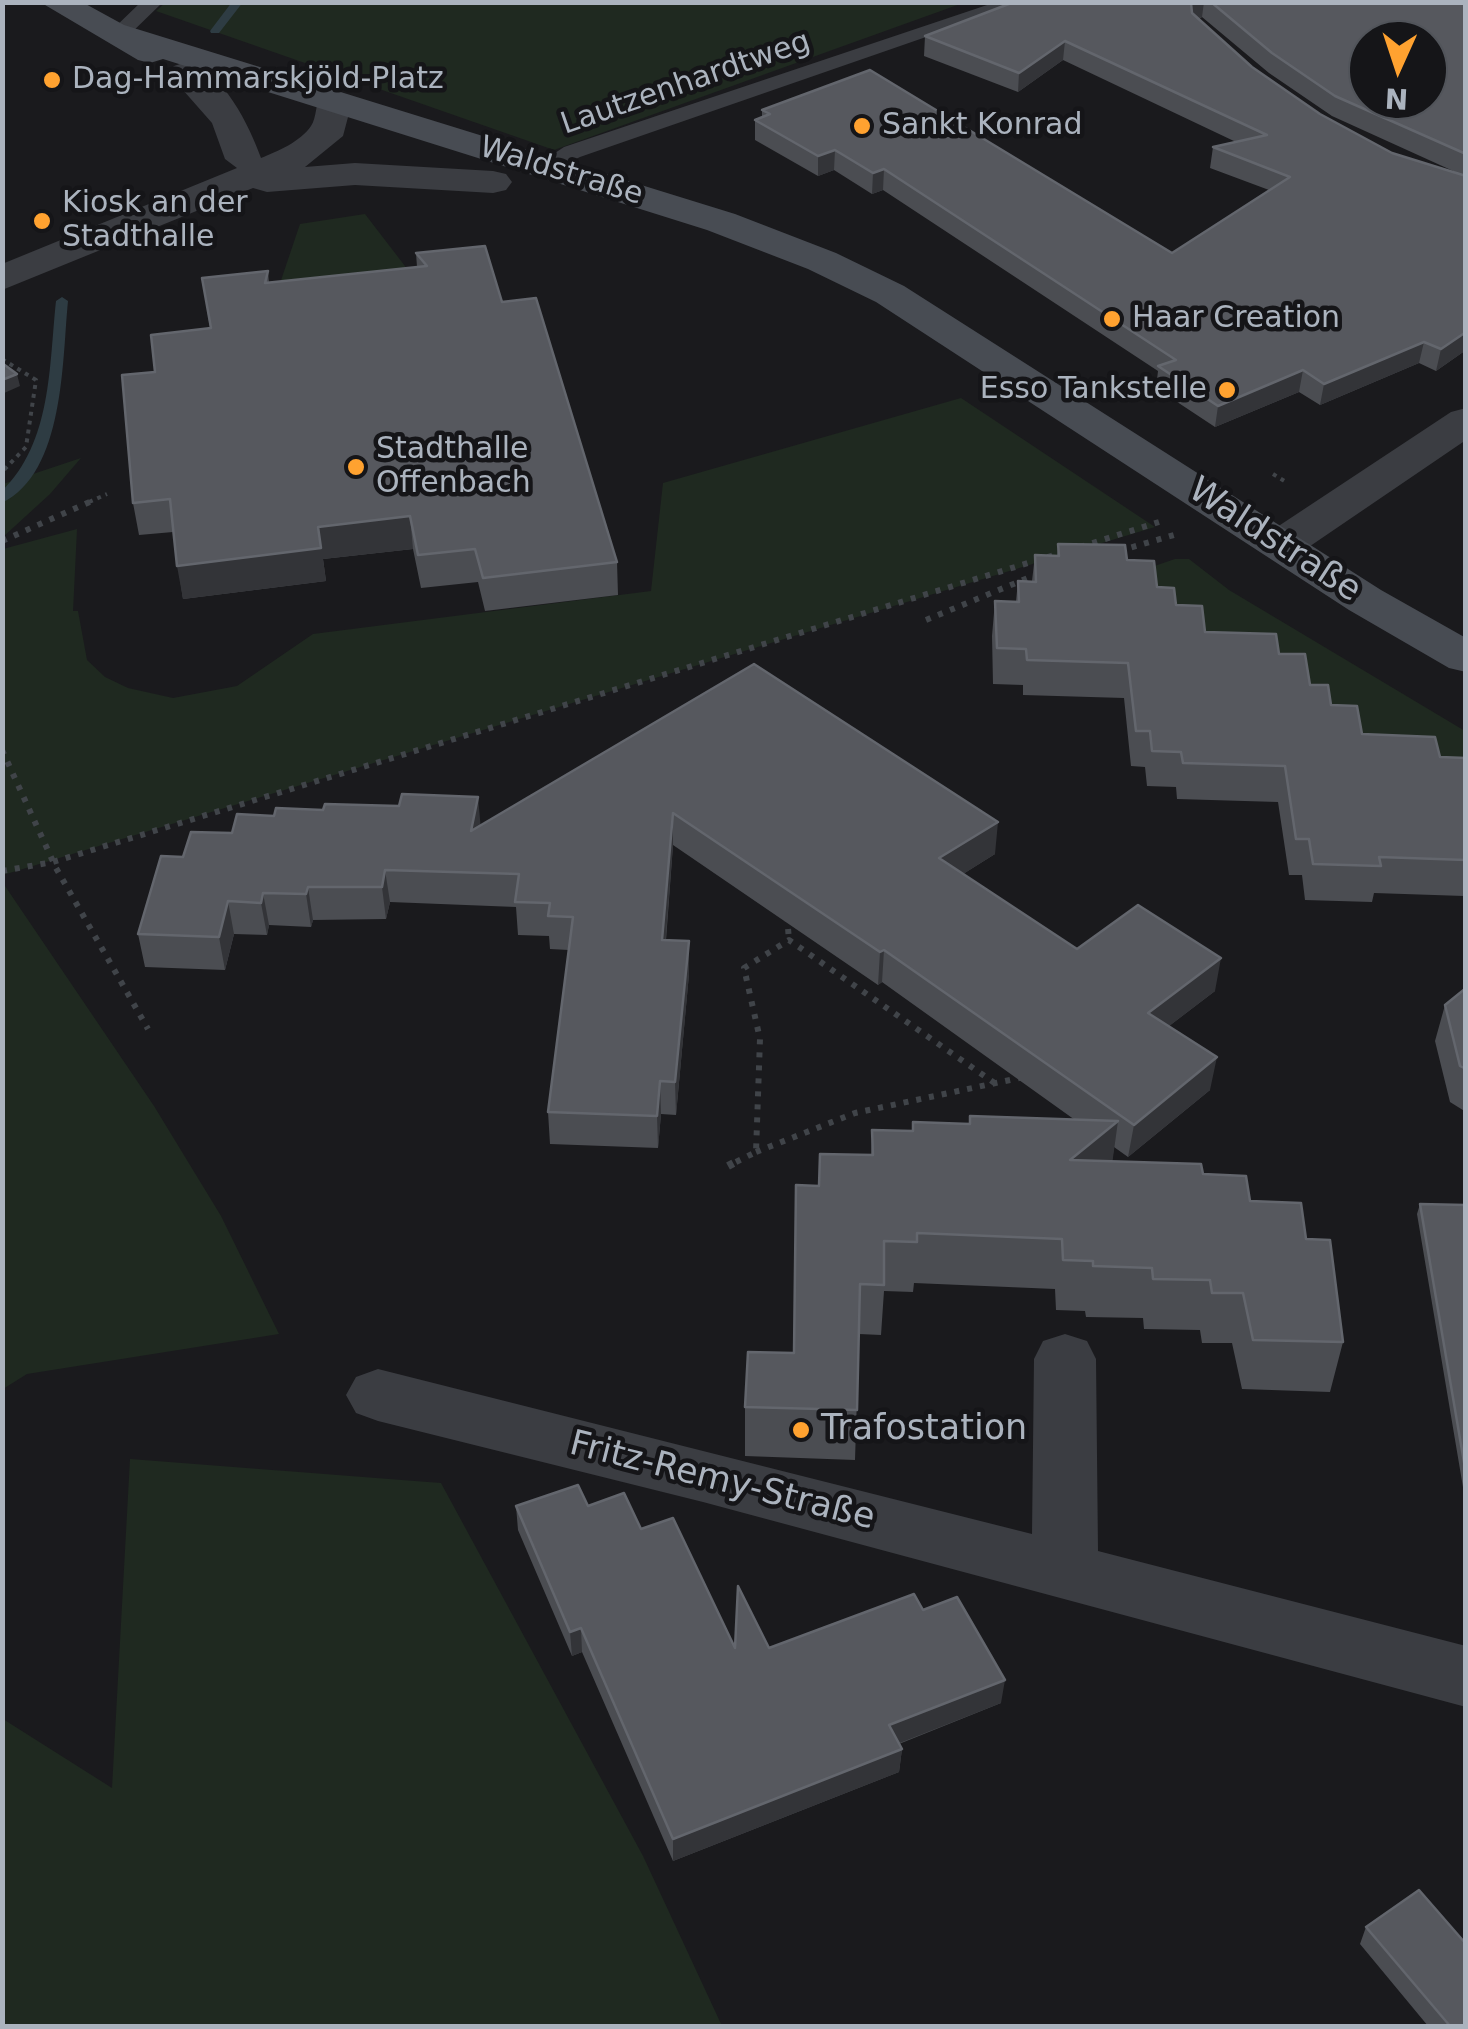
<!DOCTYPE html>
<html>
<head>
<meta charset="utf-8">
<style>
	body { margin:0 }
	#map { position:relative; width:1468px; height:2029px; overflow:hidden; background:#1a1a1d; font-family:"DejaVu Sans",sans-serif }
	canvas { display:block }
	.frame { position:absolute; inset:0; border:5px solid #abb3be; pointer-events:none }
	.north { position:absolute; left:1348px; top:20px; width:100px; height:100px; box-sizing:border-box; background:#151518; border:2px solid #51545a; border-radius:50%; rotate:183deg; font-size:28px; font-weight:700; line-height:40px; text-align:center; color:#abb3be }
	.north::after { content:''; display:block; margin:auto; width:35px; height:45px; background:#ffa230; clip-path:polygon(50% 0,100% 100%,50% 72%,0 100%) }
</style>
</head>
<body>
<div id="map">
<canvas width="1468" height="2029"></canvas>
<div class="frame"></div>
<div class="north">N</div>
</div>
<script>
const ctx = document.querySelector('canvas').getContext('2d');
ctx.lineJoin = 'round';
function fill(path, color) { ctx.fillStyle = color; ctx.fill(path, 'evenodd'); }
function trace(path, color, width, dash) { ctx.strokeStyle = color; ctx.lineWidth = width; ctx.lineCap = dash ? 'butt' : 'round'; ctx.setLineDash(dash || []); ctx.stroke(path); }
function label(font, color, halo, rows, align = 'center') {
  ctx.font = font + ' "DejaVu Sans",sans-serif'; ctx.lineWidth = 9; ctx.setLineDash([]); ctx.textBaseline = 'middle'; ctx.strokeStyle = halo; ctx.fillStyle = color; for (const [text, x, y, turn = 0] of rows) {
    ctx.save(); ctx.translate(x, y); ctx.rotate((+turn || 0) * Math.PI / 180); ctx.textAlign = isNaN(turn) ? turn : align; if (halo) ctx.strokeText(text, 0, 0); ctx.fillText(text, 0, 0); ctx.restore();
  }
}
const green = new Path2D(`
	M 165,3 L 165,2 L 963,3 L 554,150 L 156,11 Z
	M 365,214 L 418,283 L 275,298 L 300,224 Z
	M 961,398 L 1155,527 L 3,875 L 3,549 L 77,529 L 73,611 L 78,611 L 87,660 L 105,677 L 128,688 L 173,698 L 237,686 L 313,634 L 651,591 L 663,483 Z
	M 81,458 L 50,494 L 3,537 L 3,484 Z
	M 1175,559 L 1189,559 L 1229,590 L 1465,731 L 1465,823 L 1233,667 L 1128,575 Z
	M 3,883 L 154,1106 L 221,1216 L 279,1334 L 27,1374 L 3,1389 Z
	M 130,1459 L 441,1483 L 643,1856 L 722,2026 L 3,2026 L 3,1719 L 112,1788 Z`);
const stream = new Path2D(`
	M 232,2 L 243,2 L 219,33 L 211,33 L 210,31 Z
	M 62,297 L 68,301 C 62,360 65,472 2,503 L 2,491 C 52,442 49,366 56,301 Z`);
const pathFar2 = new Path2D(`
	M 2,359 L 36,380 L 26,447 L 2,472
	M 1273,474 L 1286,482
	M 89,502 L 107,494`);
const pathFar1 = new Path2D(`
	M 2,541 L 94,500
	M 1080,547 L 1159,522
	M 1119,551 L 1174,535
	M 926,620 L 1040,573
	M 2,750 L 56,868 L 148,1029
	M 2,871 L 53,862 L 1064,552
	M 787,916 L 789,940
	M 756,1152 L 855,1113 L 1024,1077
	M 736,1162 L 756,1152 L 760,1039 L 744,968 L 789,940 L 996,1084`);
const path = new Path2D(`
	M 728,1166 L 741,1159`);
const service = new Path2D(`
	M 141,2 L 163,2 L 126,38 L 112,38 L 112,30 Z
	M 996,2 L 1027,2 L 580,157 L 545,174 L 534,167 L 564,147 Z`);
const minor = new Path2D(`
	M 1466,408 L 1466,440 L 1297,555 L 1281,559 L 1265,555 L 1258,545 L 1265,535 L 1451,412 Z
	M 1065,1334 L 1087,1341 L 1096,1359 L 1098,1551 L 1466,1646 L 1466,1707 L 703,1502 L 378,1421 L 356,1413 L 346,1395 L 356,1377 L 378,1369 L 1032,1534 L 1034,1359 L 1043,1341 Z`);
const tertiary = new Path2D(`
	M 186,62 C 224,72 249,125 261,158 C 278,151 300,142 311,126 C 317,117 315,104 321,94 L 347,94 L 352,102 L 343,136 L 305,167 L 355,163 L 493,171 L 506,174 L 512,182 L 506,190 L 493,193 L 355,185 L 267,192 L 253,188 L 2,290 L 2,264 L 237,168 L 225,159 L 212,123 L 168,73 L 174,66 Z`);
const secondary = new Path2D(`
	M 40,2 L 82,2 L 124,25 L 735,214 L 836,253 L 904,286 L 1381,590 L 1466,638 L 1466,672 L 1449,668 L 1349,610 L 876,302 L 808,269 L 707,230 L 163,59 L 150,63 L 138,60 Z`);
const wall = new Path2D(`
	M 1014,2 L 1466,2 L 1466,350 L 1436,371 L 1419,363 L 1320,405 L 1299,392 L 1215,427 L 1156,388 L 1158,371 L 883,190 L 872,194 L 834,170 L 818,176 L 755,140 L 755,120 L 762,117 L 762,110 L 1172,253 L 1269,190 L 1210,168 L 1213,147 L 1236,142 L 1063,60 L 1018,92 L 924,56 L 925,36 ZM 1202,17 L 1269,73 L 1332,116 L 1462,175 L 1392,153 L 1320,114 L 1252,67 L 1199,19 Z
	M 416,253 L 502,302 L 617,562 L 618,595 L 485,611 L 478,582 L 421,588 L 413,549 L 323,559 L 326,581 L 183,599 L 173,532 L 139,535 L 133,503 L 155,372 L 210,328 L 202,278 L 268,271 L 269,283 L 417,267 Z
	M 1058,544 L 1127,560 L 1205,632 L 1279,654 L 1362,734 L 1440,757 L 1466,758 L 1466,900 L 1464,896 L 1374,893 L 1372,902 L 1305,900 L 1302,875 L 1289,875 L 1278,802 L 1177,799 L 1176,787 L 1147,786 L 1145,767 L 1131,766 L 1124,698 L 1023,695 L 1023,685 L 993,684 L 992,636 L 995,601 L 1016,601 L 1018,581 L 1032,581 L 1035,555 L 1057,556 Z
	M 754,664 L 995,854 L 963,874 L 1077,949 L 1215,991 L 1169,1026 L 1210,1090 L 1128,1157 L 1114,1147 L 1112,1161 L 1203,1174 L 1250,1201 L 1306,1239 L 1343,1342 L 1330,1392 L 1242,1389 L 1232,1343 L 1202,1343 L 1200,1330 L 1144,1329 L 1143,1318 L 1086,1317 L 1085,1311 L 1056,1310 L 1055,1289 L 914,1283 L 913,1292 L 884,1291 L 881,1335 L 859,1334 L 855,1460 L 745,1456 L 745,1407 L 793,1353 L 819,1186 L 871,1155 L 872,1130 L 912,1131 L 969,1124 L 970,1116 L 1075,1120 L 882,982 L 878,985 L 673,845 L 666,940 L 689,941 L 689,974 L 676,1115 L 661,1114 L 658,1148 L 550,1144 L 548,1112 L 569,950 L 550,949 L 549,936 L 518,935 L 516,907 L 390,902 L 386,919 L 313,920 L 311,927 L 269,925 L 267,935 L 234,934 L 225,970 L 145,967 L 138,934 L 183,857 L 232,833 L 274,816 L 323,810 L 399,806 L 480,826 Z
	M 1466,988 L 1466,1112 L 1450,1102 L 1435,1041 L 1445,1005 Z
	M 1420,1204 L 1466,1205 L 1466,1505 L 1417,1214 Z
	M 516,1506 L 588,1506 L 641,1529 L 735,1648 L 769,1648 L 923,1610 L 1001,1703 L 899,1744 L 902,1749 L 899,1772 L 673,1861 L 582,1652 L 572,1656 L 518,1530 Z
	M 1366,1927 L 1466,2026 L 1428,2026 L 1360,1944 Z`);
const shadedWall = new Path2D(`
	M 1193,2 L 1204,2 L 1202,17 L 1188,23 L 1191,3 Z
	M 1065,41 L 1063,60 L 1018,92 L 1019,73 Z
	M 835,150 L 834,170 L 818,176 L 818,156 Z
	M 884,169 L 883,190 L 872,194 L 873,173 Z
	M 1466,332 L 1466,350 L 1436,371 L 1441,349 Z
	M 1424,342 L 1419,363 L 1320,405 L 1324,384 Z
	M 1303,370 L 1299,392 L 1215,427 L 1218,406 Z
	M 17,374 L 20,386 L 2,394 L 2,380 Z
	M 410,516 L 413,549 L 323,559 L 326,581 L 183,599 L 177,566 L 318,527 Z
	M 478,797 L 481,830 L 471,831 Z
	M 673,813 L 673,845 L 663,973 L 662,940 Z
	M 998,822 L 995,854 L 936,891 L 939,858 Z
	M 385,870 L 390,902 L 386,919 L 382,887 Z
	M 308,887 L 313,920 L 311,927 L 306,894 Z
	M 263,893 L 269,925 L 267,935 L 261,903 Z
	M 228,901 L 234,934 L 225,970 L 219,937 Z
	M 689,941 L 689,974 L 676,1115 L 675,1082 Z
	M 884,950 L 882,982 L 878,985 L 880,952 Z
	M 1221,958 L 1215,991 L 1143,1046 L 1148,1013 Z
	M 1217,1057 L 1210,1090 L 1128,1157 L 1134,1125 Z
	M 660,1081 L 661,1114 L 658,1148 L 657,1116 Z
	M 1118,1121 L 1111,1172 L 1070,1160 Z
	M 581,1628 L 582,1652 L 572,1656 L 570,1632 Z
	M 1005,1680 L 1001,1703 L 887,1748 L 889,1725 Z
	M 902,1749 L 899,1772 L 673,1861 L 673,1839 Z`);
const building = new Path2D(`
	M 1014,2 L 1193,2 L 1191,3 L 1192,13 L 1252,67 L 1320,114 L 1392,153 L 1466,176 L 1466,332 L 1441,349 L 1424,342 L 1324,384 L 1303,370 L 1218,406 L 1158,366 L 1176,360 L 884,169 L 873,173 L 835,150 L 818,156 L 755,120 L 770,114 L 762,110 L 870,70 L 1172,253 L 1290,177 L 1213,147 L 1267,135 L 1065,41 L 1019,73 L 925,36 Z
	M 1211,2 L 1466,2 L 1466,154 L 1335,96 L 1272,53 ZM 1368,40 L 1428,40 L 1428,100 L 1368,100 Z
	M 485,246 L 502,302 L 536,298 L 617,562 L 483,578 L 475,549 L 418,555 L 410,516 L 318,527 L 321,548 L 177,566 L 170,499 L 133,503 L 122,375 L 155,372 L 151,335 L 211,328 L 202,278 L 268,271 L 265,283 L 427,266 L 416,253 Z
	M 2,363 L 17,374 L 2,380 Z
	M 1058,544 L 1125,545 L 1127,560 L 1154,561 L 1157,587 L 1174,588 L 1176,605 L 1202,606 L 1205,632 L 1276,634 L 1279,654 L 1305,654 L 1310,685 L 1328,685 L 1331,705 L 1357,706 L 1362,734 L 1435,737 L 1440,757 L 1466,758 L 1466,860 L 1379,857 L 1381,866 L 1313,864 L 1309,839 L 1296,839 L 1285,766 L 1183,763 L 1181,752 L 1152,751 L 1150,731 L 1136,731 L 1128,663 L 1027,660 L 1026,649 L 997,648 L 995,601 L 1019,602 L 1018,581 L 1036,582 L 1035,555 L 1059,556 Z
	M 754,664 L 998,822 L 939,858 L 1077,949 L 1138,905 L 1221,958 L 1148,1013 L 1217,1057 L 1134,1125 L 884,950 L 880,952 L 673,813 L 662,940 L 689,941 L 675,1082 L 660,1081 L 657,1116 L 548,1112 L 573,917 L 548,916 L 550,903 L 515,902 L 519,874 L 385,870 L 382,887 L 308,887 L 306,894 L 263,893 L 261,903 L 228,901 L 219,937 L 138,934 L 161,856 L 183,857 L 191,832 L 232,833 L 237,814 L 274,816 L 276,808 L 323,810 L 325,804 L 399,806 L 402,794 L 478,797 L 471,831 Z
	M 1466,988 L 1466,1069 L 1460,1066 L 1445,1005 Z
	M 970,1116 L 1118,1121 L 1070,1160 L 1201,1164 L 1203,1174 L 1246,1176 L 1250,1201 L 1301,1203 L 1306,1239 L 1330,1240 L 1343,1342 L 1253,1340 L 1243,1293 L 1212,1293 L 1210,1280 L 1153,1279 L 1152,1268 L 1093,1266 L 1093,1261 L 1063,1260 L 1062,1239 L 917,1233 L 917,1242 L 884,1241 L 884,1285 L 860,1284 L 857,1410 L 745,1407 L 748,1352 L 794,1353 L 796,1185 L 819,1186 L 820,1154 L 873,1155 L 872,1130 L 913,1131 L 913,1122 L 970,1124 Z
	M 1420,1204 L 1466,1205 L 1466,1474 Z
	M 578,1485 L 588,1506 L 624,1493 L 641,1529 L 673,1518 L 735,1648 L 738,1586 L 769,1648 L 914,1594 L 923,1610 L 957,1597 L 1005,1680 L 889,1725 L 902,1749 L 673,1839 L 581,1628 L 570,1632 L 516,1506 Z
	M 1419,1890 L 1466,1944 L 1466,2026 L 1450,2026 L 1366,1927 Z`);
const markers = [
	[52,80,10,"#ffa230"],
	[862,126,10,"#ffa230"],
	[42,221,10,"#ffa230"],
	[1112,319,10,"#ffa230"],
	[1227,390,10,"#ffa230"],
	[356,467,10,"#ffa230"],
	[801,1430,10,"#ffa230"]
];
const farPoinames = [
	["Dag-Hammarskjöld-Platz",72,80],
	["Sankt Konrad",882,126],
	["Kiosk an der",62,204],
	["Stadthalle",62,238],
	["Haar Creation",1132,319],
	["Esso Tankstelle",1207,390,"right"],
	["Stadthalle",376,450],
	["Offenbach",376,484]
];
const farStreetnames = [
	["Lautzenhardtweg",686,84,-19],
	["Waldstraße",561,172,17]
];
const streetNames = [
	["Waldstraße",1274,541,33],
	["Fritz-Remy-Straße",722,1482,14]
];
const poiNames = [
	["Trafostation",821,1430]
];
fill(green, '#1f2920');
fill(stream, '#2e3c43');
trace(pathFar2, '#404449', 4, [4, 5]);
trace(pathFar1, '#404449', 6, [5, 8]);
trace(path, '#404449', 8, [6, 9]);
fill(service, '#3b3d42');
fill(minor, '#3b3d42');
fill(tertiary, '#3b3d42');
fill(secondary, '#484c53');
fill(wall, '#4b4d52');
fill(shadedWall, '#333438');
fill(building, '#56585e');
trace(building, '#63666d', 2.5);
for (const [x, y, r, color] of markers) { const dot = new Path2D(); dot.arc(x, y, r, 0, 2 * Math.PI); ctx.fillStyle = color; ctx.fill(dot); trace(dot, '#151518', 4); }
label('30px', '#abb3be', '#151518', farPoinames, 'left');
label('30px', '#abb3be', '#151518', farStreetnames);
label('35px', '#abb3be', '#151518', streetNames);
label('35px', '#abb3be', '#151518', poiNames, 'left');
</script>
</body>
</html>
